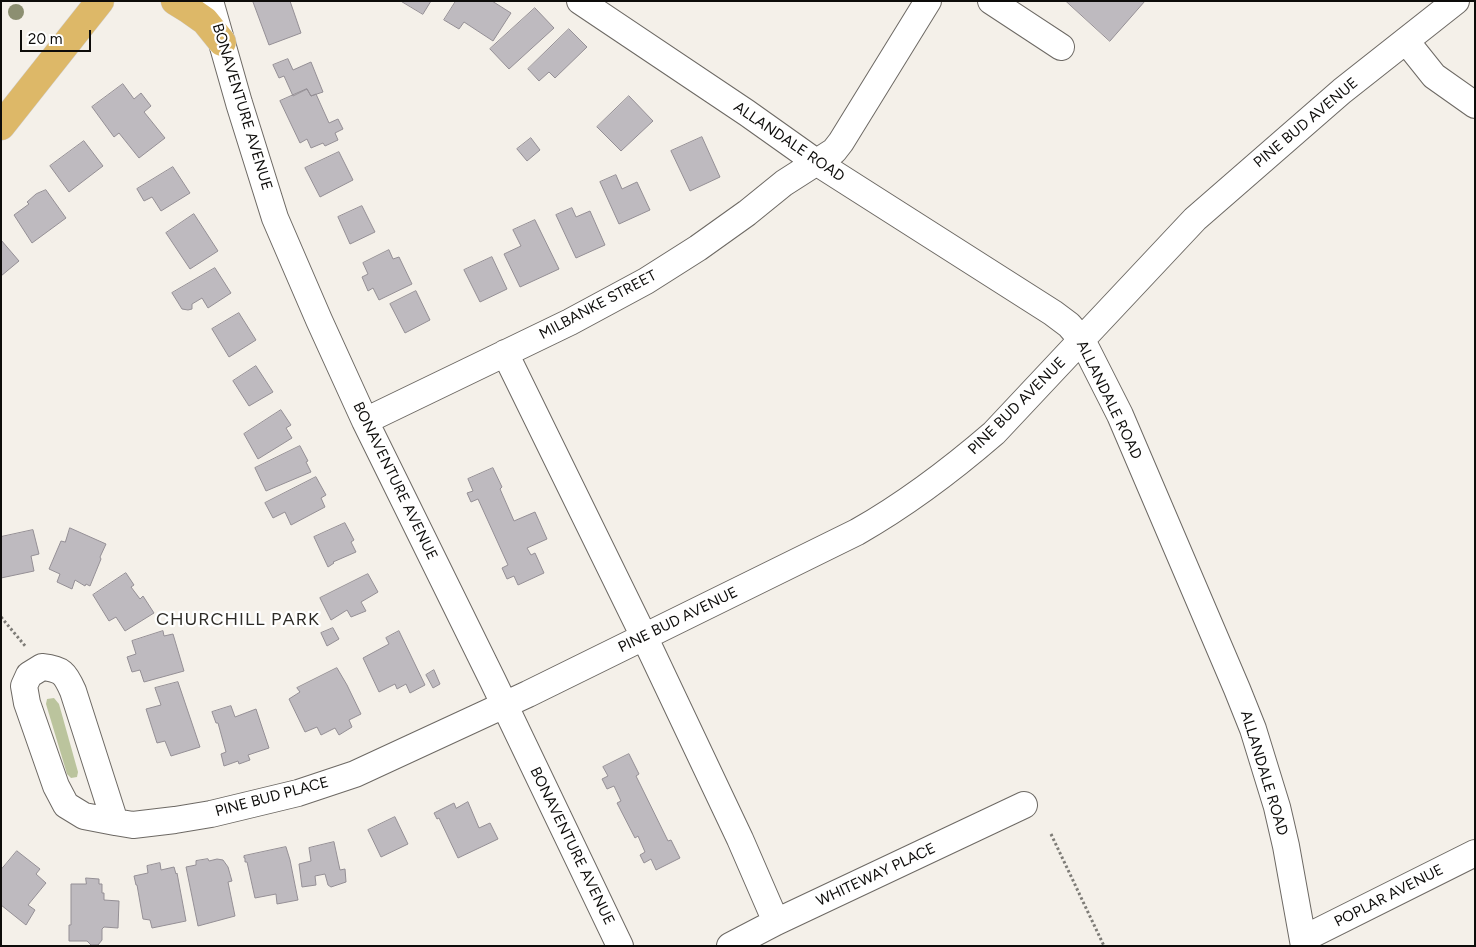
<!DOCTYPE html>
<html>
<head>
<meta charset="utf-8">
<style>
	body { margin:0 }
	#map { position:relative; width:1476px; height:947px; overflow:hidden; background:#f4f0e9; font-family:Figtree,sans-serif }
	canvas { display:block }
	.frame { position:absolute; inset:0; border:2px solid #0d0c0a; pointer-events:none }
	.scale { position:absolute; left:20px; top:30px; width:71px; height:22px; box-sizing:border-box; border:2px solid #0d0c0a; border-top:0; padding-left:6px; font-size:15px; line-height:18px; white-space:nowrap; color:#0d0c0a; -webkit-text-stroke:4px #fff; paint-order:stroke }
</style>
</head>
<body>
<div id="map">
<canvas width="1476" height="947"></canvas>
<div class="frame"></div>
<div class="scale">20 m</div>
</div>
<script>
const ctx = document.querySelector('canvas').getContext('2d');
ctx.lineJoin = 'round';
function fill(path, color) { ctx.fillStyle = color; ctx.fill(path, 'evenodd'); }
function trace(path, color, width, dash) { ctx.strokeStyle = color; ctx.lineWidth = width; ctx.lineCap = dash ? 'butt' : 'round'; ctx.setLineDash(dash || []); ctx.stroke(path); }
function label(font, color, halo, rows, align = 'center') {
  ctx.font = font + ' Figtree,sans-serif'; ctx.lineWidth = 4.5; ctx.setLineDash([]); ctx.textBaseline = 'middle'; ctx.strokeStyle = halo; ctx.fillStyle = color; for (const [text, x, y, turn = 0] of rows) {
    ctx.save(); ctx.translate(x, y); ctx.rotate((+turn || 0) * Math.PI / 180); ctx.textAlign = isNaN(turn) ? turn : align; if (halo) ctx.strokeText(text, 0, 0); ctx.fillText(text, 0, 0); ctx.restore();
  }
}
const green = new Path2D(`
	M 54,698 L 59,704 L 78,772 L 77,777 L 71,778 L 67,774 L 46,704 L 47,699 Z`);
const building = new Path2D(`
	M 255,1 L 290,1 L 301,33 L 269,45 L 253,2 Z
	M 401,1 L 431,1 L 423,14 Z
	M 456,1 L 492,1 L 511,13 L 493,41 L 464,22 L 459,29 L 444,20 Z
	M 1066,1 L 1145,1 L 1110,41 Z
	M 535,8 L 554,28 L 509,69 L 490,49 Z
	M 569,29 L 587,47 L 555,78 L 549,72 L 539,81 L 528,69 Z
	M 288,59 L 293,70 L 311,62 L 323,92 L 311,96 L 307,89 L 293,96 L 284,76 L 279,78 L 273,65 Z
	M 123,84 L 134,99 L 141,93 L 151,106 L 144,112 L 165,138 L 139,158 L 119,133 L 114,137 L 92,107 Z
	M 307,89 L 311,96 L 316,94 L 329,123 L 338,119 L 343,129 L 335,133 L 338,140 L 325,146 L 323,143 L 311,148 L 307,139 L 300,143 L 280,101 Z
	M 629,96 L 653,121 L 621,151 L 597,127 Z
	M 702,137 L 720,177 L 690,191 L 671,151 Z
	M 531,138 L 540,150 L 527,161 L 517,149 Z
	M 84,141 L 103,166 L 69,192 L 50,166 Z
	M 339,152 L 353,180 L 320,197 L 305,168 Z
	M 173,167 L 190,193 L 161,211 L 152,197 L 144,201 L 137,189 Z
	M 616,175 L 622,189 L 637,182 L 650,210 L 619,224 L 600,182 Z
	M 46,190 L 66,218 L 32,243 L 14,215 L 29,204 L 27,202 L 36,194 Z
	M 362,206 L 375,232 L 350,244 L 338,217 Z
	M 572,208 L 576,217 L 590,211 L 605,245 L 576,258 L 556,215 Z
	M 194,214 L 218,251 L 190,269 L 166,233 Z
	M 535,220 L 559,269 L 520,287 L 504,254 L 521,246 L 513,230 Z
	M 1,240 L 19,261 L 1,276 Z
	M 389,250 L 393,259 L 399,257 L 412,284 L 379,300 L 373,288 L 368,291 L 362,277 L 368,274 L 363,263 Z
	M 492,257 L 507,289 L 480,302 L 464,270 Z
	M 215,268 L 231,293 L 208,308 L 202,298 L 192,304 L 192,309 L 188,310 L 182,309 L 172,293 Z
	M 416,291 L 430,320 L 405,333 L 390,304 Z
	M 239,313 L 256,340 L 229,357 L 212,329 Z
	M 256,366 L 273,392 L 249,406 L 233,381 Z
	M 281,410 L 291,425 L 286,428 L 292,438 L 258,459 L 244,434 Z
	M 300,446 L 308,461 L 306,462 L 311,472 L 266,491 L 255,468 Z
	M 493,468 L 502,487 L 500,489 L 514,521 L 535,512 L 547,539 L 527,548 L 531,555 L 535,553 L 544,573 L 518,585 L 514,576 L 507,579 L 502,568 L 508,565 L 478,499 L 471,502 L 467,493 L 473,491 L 468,479 Z
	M 316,477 L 326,495 L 321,498 L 325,507 L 291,525 L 285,512 L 273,518 L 265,503 Z
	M 345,523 L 354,540 L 351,542 L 356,552 L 333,562 L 334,563 L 328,567 L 314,537 Z
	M 70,528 L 106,544 L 100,557 L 101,559 L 90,586 L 86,584 L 85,586 L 75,580 L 72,589 L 57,582 L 60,574 L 49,569 L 61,541 L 65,542 Z
	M 33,530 L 39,554 L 31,556 L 34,571 L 1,578 L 1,537 Z
	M 126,573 L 134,585 L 131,587 L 140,599 L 143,596 L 154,613 L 125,631 L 116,617 L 109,621 L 93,595 Z
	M 368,574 L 378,592 L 361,602 L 366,611 L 351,617 L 347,610 L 331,620 L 320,598 Z
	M 333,628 L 339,639 L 327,646 L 321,633 Z
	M 163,631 L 164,636 L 173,634 L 184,671 L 144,682 L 140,670 L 132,672 L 127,657 L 136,654 L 132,641 Z
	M 399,631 L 425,685 L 410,693 L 406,684 L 397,689 L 395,684 L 379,692 L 363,658 L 389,644 L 386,638 Z
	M 337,668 L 347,685 L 361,714 L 349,720 L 352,727 L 339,735 L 335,728 L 321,735 L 317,727 L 305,732 L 289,699 L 300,692 L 297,688 Z
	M 434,670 L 440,684 L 433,688 L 426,675 Z
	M 178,682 L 200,747 L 171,756 L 165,741 L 157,743 L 146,709 L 161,705 L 155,688 Z
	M 231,706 L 235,717 L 256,709 L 269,748 L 248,755 L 250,760 L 239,764 L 238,761 L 224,766 L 221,754 L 226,752 L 218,723 L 216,723 L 212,712 Z
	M 629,754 L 639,774 L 636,776 L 668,841 L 671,840 L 680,858 L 656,870 L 651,859 L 644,863 L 640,855 L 645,852 L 638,836 L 635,838 L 617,803 L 621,801 L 614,786 L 607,789 L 602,779 L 608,776 L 603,767 Z
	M 468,802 L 479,828 L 490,823 L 498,839 L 458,858 L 439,818 L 437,819 L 434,813 L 454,803 L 456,808 Z
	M 395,817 L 408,844 L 381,857 L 368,830 Z
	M 334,842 L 340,870 L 345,869 L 346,882 L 331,887 L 328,885 L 325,874 L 315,876 L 316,885 L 302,887 L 299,864 L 311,861 L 309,848 Z
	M 286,847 L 290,860 L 298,900 L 277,904 L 276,894 L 255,898 L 247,862 L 245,862 L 245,858 L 244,858 L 244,856 Z
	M 17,851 L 40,869 L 36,874 L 46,883 L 28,905 L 35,910 L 26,925 L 1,905 L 1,870 Z
	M 208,859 L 209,861 L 217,859 L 223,860 L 228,867 L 232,881 L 228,882 L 235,916 L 198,926 L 186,867 L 196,865 L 196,861 Z
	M 160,863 L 161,870 L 174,867 L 176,874 L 177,873 L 186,921 L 152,928 L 150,920 L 143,919 L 137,885 L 136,885 L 134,876 L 148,873 L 147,866 Z
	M 86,878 L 99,879 L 99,884 L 102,884 L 102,893 L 104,893 L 104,900 L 119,901 L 118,928 L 104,927 L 102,929 L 102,940 L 98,945 L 91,945 L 87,941 L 69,941 L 69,925 L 71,925 L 71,884 L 86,884 Z`);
const path = new Path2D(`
	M 1,617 L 26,647
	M 1051,834 L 1104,946`);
const minor = new Path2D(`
	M 210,1 L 239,103 L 275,218 L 319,320 L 365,421 L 493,681 L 620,946
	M 580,1 L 747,113 L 816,162 L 1053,313 L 1069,325 L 1082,340 L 1120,415 L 1237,689 L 1253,729 L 1277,807 L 1286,846 L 1304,946
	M 991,1 L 1061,47
	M 1406,41 L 1434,76 L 1475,105
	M 505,353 L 651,651 L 740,839 L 776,922
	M 365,421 L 570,322 L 646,281 L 698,248 L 747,213 L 784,183 L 834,151 L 841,142 L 928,1
	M 42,667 C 62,669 65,673 73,691 L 115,822 L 84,816 L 66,805 L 56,786 L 27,703 L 24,686 L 29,675 Z
	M 115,822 L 133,825 L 175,820 L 211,814 L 298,793 L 355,774 L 528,694 L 857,532 C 908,503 950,471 994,433 L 1195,219 L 1342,91 L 1456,1
	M 1303,939 L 1475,853
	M 730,946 L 776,922 L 1024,805`);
const major = new Path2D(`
	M 175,1 L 188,9 L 205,21 L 222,42
	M 1,126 L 100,1`);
const trees = [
	[16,12]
];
const streetNames = [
	["BONAVENTURE AVENUE",242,107,73],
	["PINE BUD AVENUE",1306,123,-40],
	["ALLANDALE ROAD",789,142,34],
	["MILBANKE STREET",598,305,-28],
	["ALLANDALE ROAD",1109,400,64],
	["PINE BUD AVENUE",1017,406,-45],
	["BONAVENTURE AVENUE",395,481,64],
	["PINE BUD AVENUE",678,620,-26],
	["ALLANDALE ROAD",1264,773,73],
	["PINE BUD PLACE",272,797,-15],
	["BONAVENTURE AVENUE",572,846,64],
	["WHITEWAY PLACE",876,875,-25],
	["POPLAR AVENUE",1389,896,-27]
];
const quarterNames = [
	["CHURCHILL PARK",238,620]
];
fill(green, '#bbc49d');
fill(building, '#bebabf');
trace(building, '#948f95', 1);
trace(minor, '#6d6964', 28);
trace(major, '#cfcece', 29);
trace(path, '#7e7c77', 3, [2.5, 2.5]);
trace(minor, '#fff', 26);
trace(major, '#ddb868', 28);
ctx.fillStyle = '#8c8f71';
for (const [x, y] of trees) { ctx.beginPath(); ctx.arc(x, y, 8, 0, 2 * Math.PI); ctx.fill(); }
label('15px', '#0d0c0a', '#fff', streetNames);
ctx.letterSpacing = '1px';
label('18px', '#2e2c27', '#fff', quarterNames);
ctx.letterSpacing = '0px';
</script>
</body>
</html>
